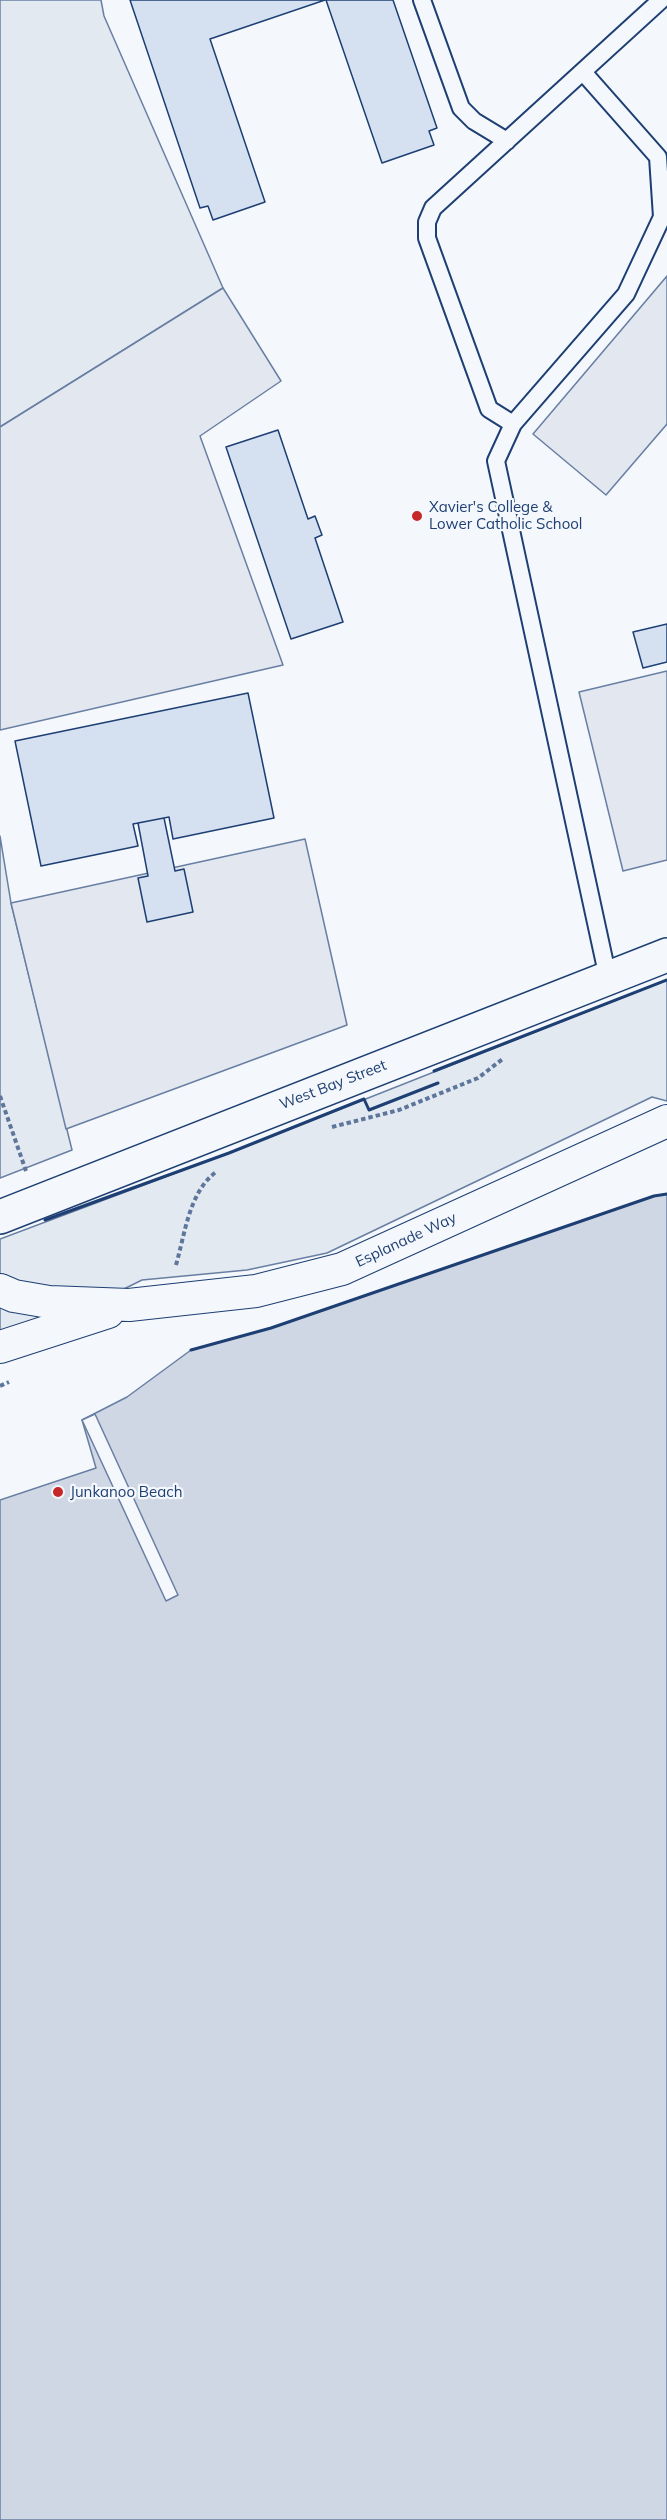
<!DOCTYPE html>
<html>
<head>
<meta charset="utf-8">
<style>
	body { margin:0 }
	canvas { display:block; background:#f4f7fb }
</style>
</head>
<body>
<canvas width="667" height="2520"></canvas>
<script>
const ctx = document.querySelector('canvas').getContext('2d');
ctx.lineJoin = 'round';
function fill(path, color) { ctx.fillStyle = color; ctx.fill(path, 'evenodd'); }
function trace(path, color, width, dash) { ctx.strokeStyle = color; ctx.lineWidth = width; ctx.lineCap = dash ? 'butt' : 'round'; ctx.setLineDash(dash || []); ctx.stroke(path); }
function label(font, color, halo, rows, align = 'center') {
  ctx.font = font + ' Mulish,sans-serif'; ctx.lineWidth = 4.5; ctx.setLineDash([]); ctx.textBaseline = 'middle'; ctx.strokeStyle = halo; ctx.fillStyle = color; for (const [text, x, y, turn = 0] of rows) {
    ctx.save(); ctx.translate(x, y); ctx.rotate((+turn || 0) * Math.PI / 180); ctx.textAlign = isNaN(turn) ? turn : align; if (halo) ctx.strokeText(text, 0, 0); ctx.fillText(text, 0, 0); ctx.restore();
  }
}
const green = new Path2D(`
	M 0,0 L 101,0 L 104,16 L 223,288 L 0,427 Z
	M 0,836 L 11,903 L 72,1150 L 0,1178 Z
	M 667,980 L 667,1101 L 652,1097 L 327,1253 L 247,1270 L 142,1280 L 0,1350 L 0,1239 L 229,1153 Z`);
const parking = new Path2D(`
	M 667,276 L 667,424 L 606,495 L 533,434 Z
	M 223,288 L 281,381 L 200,436 L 283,665 L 0,730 L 0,427 Z
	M 667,671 L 667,860 L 623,871 L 579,692 Z
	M 305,839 L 347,1025 L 66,1129 L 11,903 Z`);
const water = new Path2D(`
	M 667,1194 L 667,2520 L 0,2520 L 0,1500 L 96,1468 L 82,1420 L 127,1397 L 191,1350 L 271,1328 L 654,1196 Z`);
const pier = new Path2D(`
	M 95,1414 L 178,1595 L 166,1601 L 82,1420 Z`);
const building = new Path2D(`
	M 130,0 L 325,0 L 210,39 L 265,202 L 213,220 L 208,206 L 200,208 Z
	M 326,0 L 393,0 L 437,128 L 429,131 L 434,145 L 382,163 Z
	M 278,430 L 308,519 L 315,516 L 322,535 L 315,538 L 343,622 L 291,639 L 226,447 Z
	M 667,624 L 667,662 L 643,668 L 633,632 Z
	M 248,693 L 274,818 L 173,839 L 169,817 L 133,824 L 138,846 L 41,866 L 15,741 Z
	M 164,818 L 175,871 L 184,869 L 193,912 L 147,922 L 138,878 L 148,876 L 138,823 Z`);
const path = new Path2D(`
	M 0,1096 L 26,1171
	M 332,1127 L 399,1110 L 478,1078 L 504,1058
	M 176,1265 C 185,1234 189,1192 216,1172
	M 0,1386 L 9,1382`);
const lane = new Path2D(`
	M 422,0 L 461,108 L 474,121 L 507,141
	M 583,72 L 658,157 L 662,217 L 626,294 L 513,424 L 496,461 L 608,978
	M 513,424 L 489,409 L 427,238 L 427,222 L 433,208 L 661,0`);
const street = new Path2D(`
	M 0,1290 L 14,1296 L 49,1302 L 129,1305 L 256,1291 L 342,1269 L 667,1121
	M 0,1347 L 108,1312`);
const highway = new Path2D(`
	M 0,1217 L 667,955`);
const wall = new Path2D(`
	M 434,1071 L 667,980
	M 45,1220 L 229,1153 L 364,1099 L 369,1110 L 438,1083
	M 191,1350 L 271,1328 L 654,1196 L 667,1194`);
const markers = [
	[417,516,6,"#c62828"],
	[58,1492,6,"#c62828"]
];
const poiNames = [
	["Xavier's College &",429,507],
	["Lower Catholic School",429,524],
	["Junkanoo Beach",70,1492]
];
const streetNames = [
	["West Bay Street",333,1085,-21],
	["Esplanade Way",406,1240,-25]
];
fill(green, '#e3e9f0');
trace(green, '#687fa3', 1.5);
fill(parking, '#e3e8f0');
trace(parking, '#687fa3', 1.5);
fill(water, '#cfd7e4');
trace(water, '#687fa3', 1.5);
fill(pier, '#f4f7fb');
trace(pier, '#687fa3', 1.5);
fill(building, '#d5e0f0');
trace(building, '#1d3f73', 1.5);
trace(lane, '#1d3f73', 20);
trace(street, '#1d3f73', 34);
trace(highway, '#1d3f73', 36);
trace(path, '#5e769c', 4, [4.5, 3]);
trace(lane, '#f4f7fb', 16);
trace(street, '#f4f7fb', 32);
trace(highway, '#f4f7fb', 33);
trace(wall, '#1d3f73', 3);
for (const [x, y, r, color] of markers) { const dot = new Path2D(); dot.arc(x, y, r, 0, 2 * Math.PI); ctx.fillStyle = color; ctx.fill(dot); trace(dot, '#f4f7fb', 2); }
label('15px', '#1d3f73', '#f4f7fb', poiNames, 'left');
label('15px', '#1d3f73', '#f4f7fb', streetNames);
</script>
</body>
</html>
